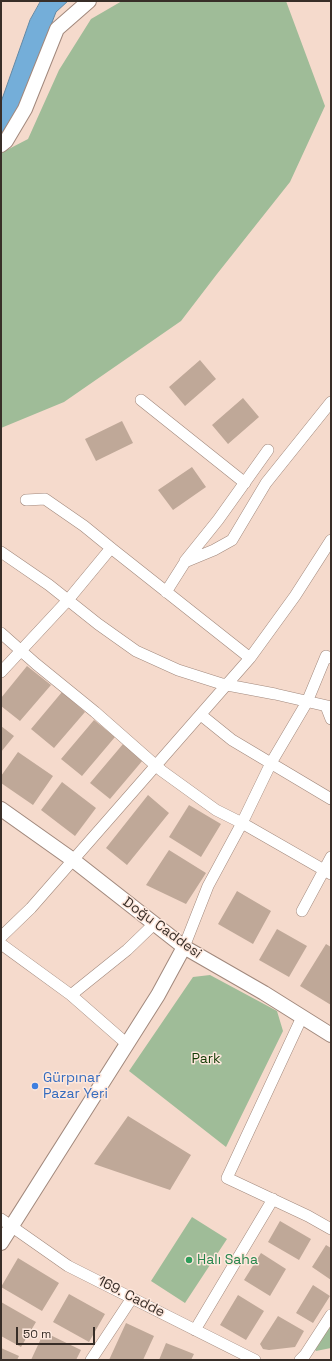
<!DOCTYPE html>
<html>
<head>
<meta charset="utf-8">
<style>
	body { margin:0 }
	#map { position:relative; width:332px; height:1361px; overflow:hidden; background:#f5dacc; font-family:"Space Grotesk",sans-serif }
	canvas { display:block }
	.frame { position:absolute; inset:0; border:2px solid #382e28; pointer-events:none }
	.scale { position:absolute; left:16px; top:1327px; width:79px; height:18px; box-sizing:border-box; border:2px solid #382e28; border-top:0; padding-left:5px; font-size:12px; line-height:14px; white-space:nowrap; color:#382e28; -webkit-text-stroke:3px #fee8dd; paint-order:stroke }
</style>
</head>
<body>
<div id="map">
<canvas width="332" height="1361"></canvas>
<div class="frame"></div>
<div class="scale">50 m</div>
</div>
<script>
const ctx = document.querySelector('canvas').getContext('2d');
ctx.lineJoin = 'round';
function fill(path, color) { ctx.fillStyle = color; ctx.fill(path, 'evenodd'); }
function trace(path, color, width, dash) { ctx.strokeStyle = color; ctx.lineWidth = width; ctx.lineCap = dash ? 'butt' : 'round'; ctx.setLineDash(dash || []); ctx.stroke(path); }
function label(font, color, halo, rows, align = 'center') {
  ctx.font = font + ' "Space Grotesk",sans-serif'; ctx.lineWidth = 3; ctx.setLineDash([]); ctx.textBaseline = 'middle'; ctx.strokeStyle = halo; ctx.fillStyle = color; for (const [text, x, y, turn = 0] of rows) {
    ctx.save(); ctx.translate(x, y); ctx.rotate((+turn || 0) * Math.PI / 180); ctx.textAlign = isNaN(turn) ? turn : align; if (halo) ctx.strokeText(text, 0, 0); ctx.fillText(text, 0, 0); ctx.restore();
  }
}
const green = new Path2D(`
	M 122,1 L 286,1 L 325,106 L 290,182 L 217,274 L 181,321 L 64,402 L 1,428 L 1,153 L 28,139 L 59,70 L 91,19 Z
	M 210,975 L 277,1011 L 283,1031 L 226,1147 L 129,1071 L 193,977 Z
	M 192,1217 L 227,1239 L 185,1303 L 151,1281 Z
	M 331,1326 L 331,1348 L 316,1351 L 314,1348 Z`);
const water = new Path2D(`
	M 41,1 L 68,1 L 56,12 L 19,108 L 1,134 L 1,102 L 30,20 Z`);
const building = new Path2D(`
	M 200,360 L 216,379 L 185,406 L 169,387 Z
	M 243,398 L 259,417 L 228,444 L 212,425 Z
	M 122,421 L 133,443 L 96,461 L 85,439 Z
	M 192,467 L 206,487 L 173,510 L 158,490 Z
	M 27,666 L 51,685 L 20,721 L 1,706 L 1,698 Z
	M 62,692 L 85,712 L 54,748 L 31,729 Z
	M 94,720 L 115,737 L 82,776 L 61,759 Z
	M 1,726 L 14,736 L 1,752 Z
	M 123,744 L 143,760 L 110,799 L 90,783 Z
	M 18,752 L 53,776 L 33,805 L 1,783 L 1,776 Z
	M 62,782 L 96,808 L 75,836 L 41,810 Z
	M 148,795 L 169,813 L 127,865 L 106,848 Z
	M 189,805 L 221,824 L 201,857 L 169,837 Z
	M 169,850 L 206,873 L 186,904 L 146,885 Z
	M 237,891 L 271,911 L 253,944 L 218,924 Z
	M 277,929 L 307,946 L 289,977 L 259,960 Z
	M 326,944 L 331,947 L 331,1005 L 300,986 Z
	M 128,1116 L 191,1155 L 170,1190 L 94,1164 Z
	M 280,1221 L 311,1239 L 299,1260 L 268,1242 Z
	M 326,1245 L 331,1248 L 331,1280 L 312,1267 Z
	M 261,1253 L 286,1269 L 270,1296 L 244,1280 Z
	M 18,1258 L 59,1283 L 42,1311 L 1,1287 Z
	M 313,1285 L 330,1296 L 313,1323 L 296,1313 Z
	M 69,1294 L 105,1314 L 89,1342 L 53,1322 Z
	M 238,1295 L 264,1311 L 246,1340 L 220,1325 Z
	M 1,1302 L 36,1322 L 21,1347 L 1,1336 Z
	M 278,1316 L 304,1331 L 295,1347 L 269,1350 L 263,1349 L 260,1344 Z
	M 126,1323 L 154,1336 L 143,1360 L 109,1360 Z
	M 44,1332 L 81,1350 L 76,1360 L 31,1360 Z
	M 166,1343 L 194,1354 L 191,1360 L 159,1360 Z
	M 1,1348 L 19,1356 L 17,1360 L 1,1360 Z`);
const minor = new Path2D(`
	M 141,400 L 245,483
	M 1,552 L 49,585 L 98,624 L 136,651 L 178,670 L 222,684 L 275,694 L 331,707
	M 185,561 L 218,520 L 268,450
	M 166,592 L 185,562 L 214,550 L 232,540 L 266,483 L 331,402
	M 1,633 L 36,664 L 95,712 L 162,771 L 216,810 L 242,823 L 331,874
	M 250,658 L 295,596 L 331,540
	M 1,672 L 68,600 L 111,548 L 84,526 L 45,499 L 26,500
	M 326,706 L 331,719
	M 201,715 L 232,740 L 331,799
	M 302,911 L 331,857
	M 1,937 L 31,908 L 250,658 L 111,548
	M 1,944 L 71,995 L 127,1044
	M 184,947 L 208,886 L 242,823 L 271,763 L 307,702 L 326,656 L 331,658
	M 71,995 L 127,950 L 154,924
	M 302,1017 L 227,1178 L 308,1216 L 331,1229
	M 1,1219 L 68,1266 L 255,1360
	M 195,1330 L 273,1199
	M 91,1360 L 132,1298
	M 300,1360 L 305,1355 L 331,1315`);
const tertiary = new Path2D(`
	M 1,145 L 6,141 L 25,109 L 57,29 L 89,1
	M 1,809 L 73,860 L 184,947 L 264,993 L 331,1035
	M 1,1243 L 158,995 L 184,947`);
const markers = [
	[35,1086,4,"#3f7fe0"],
	[189,1260,4,"#2e9e5b"]
];
const streetNames = [
	["Doğu Caddesi",162,928,36],
	["169. Cadde",131,1297,27]
];
const parkNames = [
	["Park",206,1059]
];
const shopNames = [
	["Gürpınar",43,1078],
	["Pazar Yeri",43,1094]
];
const leisureNames = [
	["Halı Saha",197,1260]
];
fill(green, '#9fbc98');
fill(water, '#74aed9');
trace(water, '#6288a4', 1);
fill(building, '#bfa898');
trace(minor, '#a1887c', 12);
trace(tertiary, '#a1887c', 16);
trace(minor, '#fff', 11);
trace(tertiary, '#fff', 14);
for (const [x, y, r, color] of markers) { const dot = new Path2D(); dot.arc(x, y, r, 0, 2 * Math.PI); ctx.fillStyle = color; ctx.fill(dot); trace(dot, '#fee8dd', 1.5); }
label('14px', '#382e28', '#fee8dd', streetNames);
label('14px', '#133c05', '#fee8dd', parkNames);
label('14px', '#366cbe', '#fee8dd', shopNames, 'left');
label('14px', '#27864d', '#fee8dd', leisureNames, 'left');
</script>
</body>
</html>
